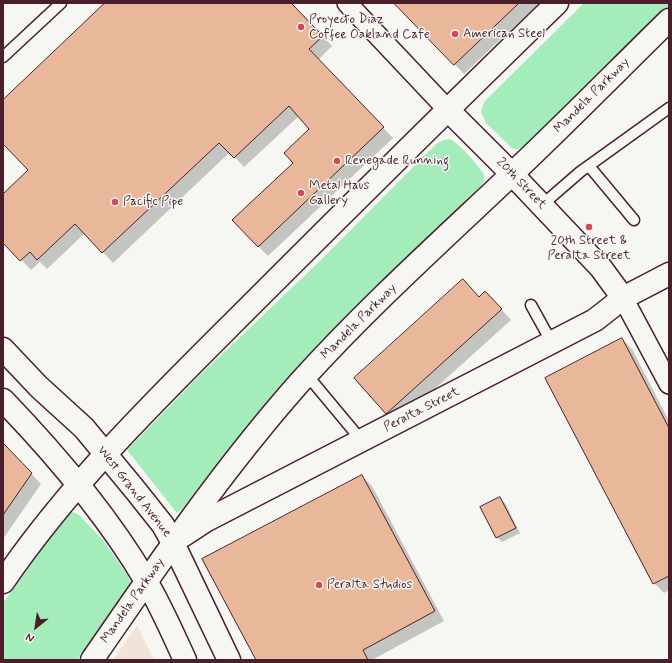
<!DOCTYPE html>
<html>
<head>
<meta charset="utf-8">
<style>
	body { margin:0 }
	#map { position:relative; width:672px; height:663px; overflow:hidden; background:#f6f6f2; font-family:Mynerve,sans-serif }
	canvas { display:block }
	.frame { position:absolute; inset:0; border:4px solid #4a1f2b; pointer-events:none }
	.north { position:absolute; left:16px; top:607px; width:40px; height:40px; -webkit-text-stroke:3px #f6f6f2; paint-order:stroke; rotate:210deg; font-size:11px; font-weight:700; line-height:16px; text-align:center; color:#4a1f2b }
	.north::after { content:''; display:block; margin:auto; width:14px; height:18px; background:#4a1f2b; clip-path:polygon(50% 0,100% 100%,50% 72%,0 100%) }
</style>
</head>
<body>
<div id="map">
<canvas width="672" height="663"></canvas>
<div class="frame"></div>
<div class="north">N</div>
</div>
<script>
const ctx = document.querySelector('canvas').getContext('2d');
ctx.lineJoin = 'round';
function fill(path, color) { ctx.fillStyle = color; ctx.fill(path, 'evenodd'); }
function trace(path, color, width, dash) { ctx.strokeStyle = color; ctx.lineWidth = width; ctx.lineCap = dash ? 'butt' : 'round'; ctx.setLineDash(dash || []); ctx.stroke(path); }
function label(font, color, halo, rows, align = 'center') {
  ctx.font = font + ' Mynerve,sans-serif'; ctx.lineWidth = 3; ctx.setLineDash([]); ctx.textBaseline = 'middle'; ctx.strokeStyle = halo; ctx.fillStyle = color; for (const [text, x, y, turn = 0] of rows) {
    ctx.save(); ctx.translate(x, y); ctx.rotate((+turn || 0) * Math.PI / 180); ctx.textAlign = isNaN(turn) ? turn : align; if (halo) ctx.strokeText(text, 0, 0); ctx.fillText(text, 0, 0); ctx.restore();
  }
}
const built = new Path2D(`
	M 137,625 L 154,660 L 113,660 Z`);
const green = new Path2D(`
	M 584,3 L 669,3 L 669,7 L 527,145 L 518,149 L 513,149 L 486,123 L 481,112 L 484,102 Z
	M 450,139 C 463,147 475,162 484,174 L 484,181 L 481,186 L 373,293 L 239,439 L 182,509 L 177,513 L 176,512 L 127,450 L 197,378 L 322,259 L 436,144 L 444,140 Z
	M 69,511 L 78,514 L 103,540 L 128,576 L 130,581 L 130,585 L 77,660 L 3,660 L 3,603 Z`);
const shadow = new Path2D(`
	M 106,3 L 291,3 L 332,46 L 318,60 L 393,138 L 268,256 L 258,246 L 310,129 L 299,116 L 244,167 L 230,152 L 113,263 L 85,233 L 47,269 L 40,262 L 31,270 L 3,241 L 3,195 L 30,170 L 3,142 L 3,101 Z
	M 396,3 L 539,3 L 464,74 Z
	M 479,298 L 495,302 L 511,320 L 397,423 L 387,413 Z
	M 622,339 L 632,349 L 669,421 L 669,590 L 664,593 L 654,583 Z
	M 3,444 L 41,484 L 3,539 Z
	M 362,476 L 372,486 L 444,621 L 372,660 L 257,660 Z
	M 500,498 L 505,503 L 520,533 L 502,542 L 497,537 Z`);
const building = new Path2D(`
	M 105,3 L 291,3 L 323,36 L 309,49 L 384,127 L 258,247 L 232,220 L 293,163 L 284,153 L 309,129 L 289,106 L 234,158 L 219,143 L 102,253 L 75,224 L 37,260 L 30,252 L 20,261 L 3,243 L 3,194 L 28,170 L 3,144 L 3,100 Z
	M 394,3 L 519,3 L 454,65 Z
	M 463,279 L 479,297 L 485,291 L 502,309 L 386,414 L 354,378 Z
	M 622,338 L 669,428 L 669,576 L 653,584 L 545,378 Z
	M 3,443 L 32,473 L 3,515 Z
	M 362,475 L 435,611 L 363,650 L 368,660 L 256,660 L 202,559 Z
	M 500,497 L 516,528 L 496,538 L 480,507 Z`);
const service = new Path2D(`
	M 3,57 L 61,3
	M 589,166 L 634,220
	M 542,205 L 580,172 L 669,108
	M 531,305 L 552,343
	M 307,375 L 362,441`);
const minor = new Path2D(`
	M 347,3 L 447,109
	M 623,298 L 669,384`);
const tertiary = new Path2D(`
	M 447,109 L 512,174 L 601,268 L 623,298
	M 176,540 L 205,521 L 595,320 L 623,298 L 669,274`);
const secondary = new Path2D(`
	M 3,582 C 72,481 161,395 247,309 C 350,206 453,104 557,3
	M 92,660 C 158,564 223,469 300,382 C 366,309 439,243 511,175 C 565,124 616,72 669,20`);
const primary = new Path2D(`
	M 3,349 L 39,387 L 84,428 L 136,491 L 163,525 L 173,543 L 229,660
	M 3,400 C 54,453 109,518 146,581 C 161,606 173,634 185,660`);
const markers = [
	[301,27,4,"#d1495b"],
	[455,34,4,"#d1495b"],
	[337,161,4,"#d1495b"],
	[301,193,4,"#d1495b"],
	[115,202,4,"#d1495b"],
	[589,227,4,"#d1495b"],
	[319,585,4,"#d1495b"]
];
const poiNames = [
	["Proyecto Diaz",309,20],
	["Coffee Oakland Cafe",309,35],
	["American Steel",463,34],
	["Renegade Running",345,161],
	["Metal Haus",309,186],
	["Gallery",309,201],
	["Pacific Pipe",123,202],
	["20th Street &",589,241,"center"],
	["Peralta Street",589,256,"center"],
	["Peralta Studios",327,585]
];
const streetNames = [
	["Mandela Parkway",592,96,-45],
	["20th Street",521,184,46],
	["Mandela Parkway",359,322,-45],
	["Peralta Street",422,410,-27],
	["West Grand Avenue",134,492,52],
	["Mandela Parkway",133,601,-55]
];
fill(built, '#f2e3d8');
fill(green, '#a4edbb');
fill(shadow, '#0003');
fill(building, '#e9b89a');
trace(building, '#4a1f2b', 1);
trace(service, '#4a1f2b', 13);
trace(minor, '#4a1f2b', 22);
trace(tertiary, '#4a1f2b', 25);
trace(secondary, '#4a1f2b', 25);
trace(primary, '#4a1f2b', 25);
trace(service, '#f6f6f2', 10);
trace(minor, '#f6f6f2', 19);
trace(tertiary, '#f6f6f2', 22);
trace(secondary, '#f6f6f2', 22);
trace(primary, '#f6f6f2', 22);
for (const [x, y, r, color] of markers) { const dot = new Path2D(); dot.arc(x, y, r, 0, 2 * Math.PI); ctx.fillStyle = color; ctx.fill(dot); trace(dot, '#f6f6f2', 1.5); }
label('13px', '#4a1f2b', '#f6f6f2', poiNames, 'left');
label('13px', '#4a1f2b', '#f6f6f2', streetNames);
</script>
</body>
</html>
